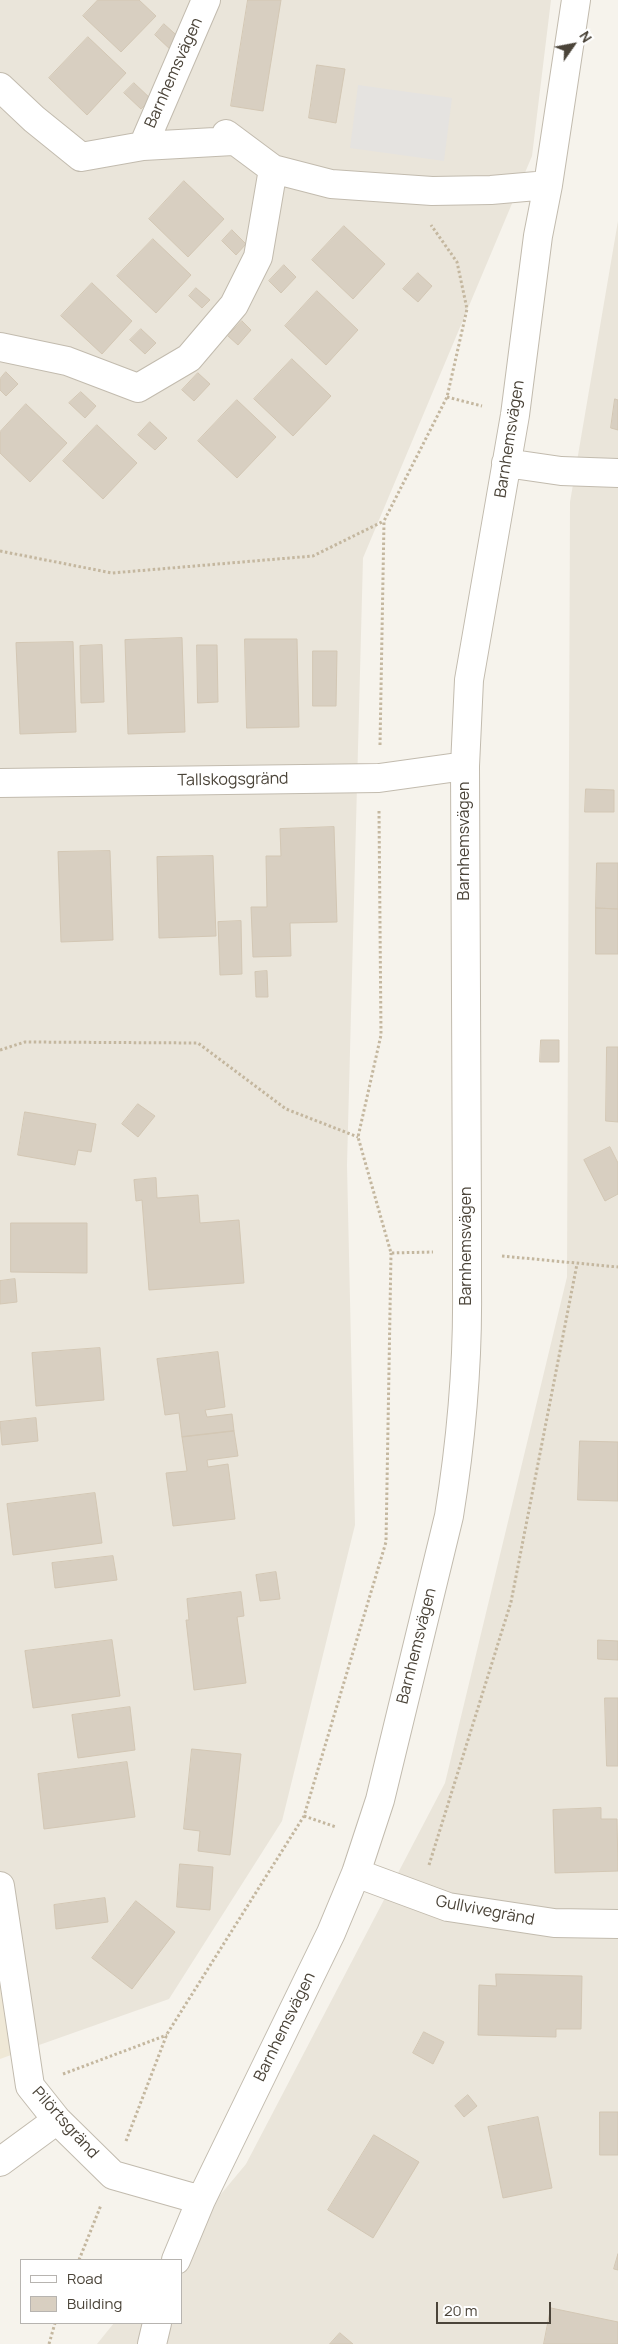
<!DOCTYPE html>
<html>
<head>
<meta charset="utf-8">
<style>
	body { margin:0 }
	#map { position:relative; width:618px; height:2344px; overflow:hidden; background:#f6f3ec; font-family:Manrope,sans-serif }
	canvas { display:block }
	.legend { position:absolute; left:20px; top:2259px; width:162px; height:65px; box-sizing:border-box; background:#fff; border:1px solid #b7b4b0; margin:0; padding:6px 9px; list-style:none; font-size:15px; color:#4b4439 }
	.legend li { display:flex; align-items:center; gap:10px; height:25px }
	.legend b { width:25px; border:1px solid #b7b4b0 }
	.north { position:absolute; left:548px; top:20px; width:50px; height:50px; -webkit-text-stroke:4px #fff; paint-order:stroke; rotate:57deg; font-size:14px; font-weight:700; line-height:20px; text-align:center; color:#4b4439 }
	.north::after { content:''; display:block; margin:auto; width:18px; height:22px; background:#4b4439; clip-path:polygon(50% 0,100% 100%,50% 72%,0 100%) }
	.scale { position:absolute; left:436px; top:2302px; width:115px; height:22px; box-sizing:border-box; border:2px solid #4b4439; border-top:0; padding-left:6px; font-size:15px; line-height:18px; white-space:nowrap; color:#4b4439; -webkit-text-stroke:4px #fff; paint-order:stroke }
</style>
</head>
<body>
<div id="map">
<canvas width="618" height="2344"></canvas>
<ul class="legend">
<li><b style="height:6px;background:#fff"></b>Road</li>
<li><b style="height:14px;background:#d8cfc1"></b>Building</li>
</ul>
<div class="north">N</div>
<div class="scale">20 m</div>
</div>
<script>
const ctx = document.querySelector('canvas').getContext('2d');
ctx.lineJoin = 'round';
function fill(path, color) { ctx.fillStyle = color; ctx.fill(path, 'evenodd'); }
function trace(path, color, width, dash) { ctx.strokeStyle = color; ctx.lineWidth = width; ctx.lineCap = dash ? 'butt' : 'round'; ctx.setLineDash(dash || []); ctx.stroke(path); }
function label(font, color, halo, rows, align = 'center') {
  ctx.font = font + ' Manrope,sans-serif'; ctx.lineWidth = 4; ctx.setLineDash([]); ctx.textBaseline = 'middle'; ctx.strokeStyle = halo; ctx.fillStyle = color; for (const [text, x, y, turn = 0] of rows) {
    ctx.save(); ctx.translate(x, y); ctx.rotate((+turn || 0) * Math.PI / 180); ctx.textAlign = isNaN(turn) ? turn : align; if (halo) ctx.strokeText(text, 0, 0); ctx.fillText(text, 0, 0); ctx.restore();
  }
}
const residential = new Path2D(`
	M 0,0 L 551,0 L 532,156 L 363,558 L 347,1165 L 355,1525 L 282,1821 L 169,1999 L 25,2050 L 0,1904 Z
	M 618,221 L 618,2344 L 97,2344 L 114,2323 L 181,2323 L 181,2260 L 166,2260 L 246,2164 L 445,1783 L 567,1277 L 570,502 Z`);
const education = new Path2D(`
	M 0,1904 L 25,2050 L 0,2059 Z`);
const parking = new Path2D(`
	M 358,85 L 452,98 L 444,161 L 350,148 Z`);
const building = new Path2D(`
	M 98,0 L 139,0 L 156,16 L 121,52 L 83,16 Z
	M 248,0 L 281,0 L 263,111 L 231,106 Z
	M 164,24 L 183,41 L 173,52 L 155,35 Z
	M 88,37 L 126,73 L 87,115 L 49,78 Z
	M 317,65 L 345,69 L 336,123 L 309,118 Z
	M 134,83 L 151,99 L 141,109 L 124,93 Z
	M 184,181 L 224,219 L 188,257 L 149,219 Z
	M 344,226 L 385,264 L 353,299 L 312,260 Z
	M 232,230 L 246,244 L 236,255 L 222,241 Z
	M 153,239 L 191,275 L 156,313 L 117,276 Z
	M 284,265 L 296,277 L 281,293 L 269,281 Z
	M 418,273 L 432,286 L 418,302 L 403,289 Z
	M 92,283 L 132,321 L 102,354 L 61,316 Z
	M 196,288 L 210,300 L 202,308 L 189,296 Z
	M 317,291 L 358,330 L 326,365 L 285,326 Z
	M 242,321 L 251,330 L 238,345 L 228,336 Z
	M 141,329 L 156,343 L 145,354 L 130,340 Z
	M 292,359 L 331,396 L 293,436 L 254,399 Z
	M 6,372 L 18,384 L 6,396 L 0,390 L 0,379 Z
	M 198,373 L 210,384 L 194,401 L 182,390 Z
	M 81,392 L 96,406 L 85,418 L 69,403 Z
	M 615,399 L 618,400 L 618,430 L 611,428 Z
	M 237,400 L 276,437 L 237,478 L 198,441 Z
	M 26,404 L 67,443 L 30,482 L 0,453 L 0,432 Z
	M 150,422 L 167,438 L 155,450 L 138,435 Z
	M 97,425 L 137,463 L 103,499 L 63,461 Z
	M 182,638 L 185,732 L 128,734 L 125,640 Z
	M 245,639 L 297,639 L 299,727 L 247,728 Z
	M 73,642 L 76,732 L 20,734 L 16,643 Z
	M 102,645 L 104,702 L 81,703 L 80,646 Z
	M 197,645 L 217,645 L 218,702 L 198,703 Z
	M 313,651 L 337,651 L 336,706 L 313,706 Z
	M 586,789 L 614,790 L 614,812 L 585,812 Z
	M 334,827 L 337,922 L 290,923 L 291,956 L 253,957 L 251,907 L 267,907 L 266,856 L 281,856 L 280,829 Z
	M 110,851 L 113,940 L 61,942 L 58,852 Z
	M 213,856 L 216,936 L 159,938 L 157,857 Z
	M 597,863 L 618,863 L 618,909 L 596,908 Z
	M 596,908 L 618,909 L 618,954 L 596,954 Z
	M 241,921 L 242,974 L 220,975 L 218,922 Z
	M 267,971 L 268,997 L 256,997 L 255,972 Z
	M 541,1040 L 559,1040 L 559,1062 L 540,1062 Z
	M 607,1047 L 618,1047 L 618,1122 L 606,1121 Z
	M 138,1104 L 155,1116 L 138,1137 L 122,1124 Z
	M 25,1112 L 96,1124 L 91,1152 L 78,1150 L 75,1165 L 18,1155 Z
	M 610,1147 L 618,1163 L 618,1194 L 605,1201 L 584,1160 Z
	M 156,1178 L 157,1198 L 198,1195 L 200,1223 L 239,1220 L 244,1283 L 149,1290 L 142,1200 L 136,1201 L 134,1180 Z
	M 11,1223 L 87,1223 L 87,1273 L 11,1272 Z
	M 15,1279 L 17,1302 L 0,1304 L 0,1281 Z
	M 100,1348 L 104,1400 L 36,1406 L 32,1353 Z
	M 218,1352 L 225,1407 L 205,1410 L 207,1417 L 232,1414 L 234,1431 L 182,1437 L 179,1413 L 165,1415 L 157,1359 Z
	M 36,1418 L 38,1441 L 2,1445 L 0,1422 Z
	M 234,1431 L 238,1456 L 207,1460 L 208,1467 L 228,1464 L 235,1519 L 173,1526 L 166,1473 L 187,1471 L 182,1437 Z
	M 580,1441 L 618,1442 L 618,1501 L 578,1500 Z
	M 95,1493 L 102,1543 L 13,1555 L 7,1504 Z
	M 113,1556 L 117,1580 L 55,1588 L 52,1563 Z
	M 276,1572 L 280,1599 L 260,1601 L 256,1575 Z
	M 241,1592 L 244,1616 L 237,1617 L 246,1683 L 194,1690 L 186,1620 L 189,1620 L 187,1599 Z
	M 112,1640 L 120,1696 L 33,1708 L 25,1651 Z
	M 598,1640 L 618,1641 L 618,1660 L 598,1659 Z
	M 605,1698 L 618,1698 L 618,1766 L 607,1766 Z
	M 130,1707 L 135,1750 L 78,1758 L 72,1715 Z
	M 192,1749 L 241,1754 L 230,1855 L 198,1851 L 200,1831 L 184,1829 Z
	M 127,1762 L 135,1817 L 44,1829 L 38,1774 Z
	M 601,1808 L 601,1819 L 617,1819 L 618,1871 L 555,1873 L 553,1810 Z
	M 180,1864 L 213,1867 L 210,1910 L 177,1907 Z
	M 105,1898 L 108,1922 L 56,1929 L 54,1905 Z
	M 136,1901 L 175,1932 L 132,1989 L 92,1958 Z
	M 496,1974 L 582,1976 L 581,2029 L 556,2029 L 556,2037 L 478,2035 L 479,1985 L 496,1986 Z
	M 424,2032 L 444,2042 L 433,2064 L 413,2053 Z
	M 468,2095 L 477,2106 L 464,2117 L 455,2106 Z
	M 600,2112 L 618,2112 L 618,2155 L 600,2155 Z
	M 538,2117 L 552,2188 L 503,2198 L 488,2127 Z
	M 374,2135 L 419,2162 L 373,2238 L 328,2210 Z
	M 618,2254 L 618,2270 L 614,2269 Z
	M 551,2308 L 618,2322 L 618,2344 L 544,2344 Z
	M 340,2333 L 353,2344 L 330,2344 Z`);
const path = new Path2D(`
	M 447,397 L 482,406
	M 0,551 L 112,573 L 313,556 L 384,521
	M 380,745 L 384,521 L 447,397 L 467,309 L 457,262 L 431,225
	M 379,811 L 381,1035 L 358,1137 L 391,1253 L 433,1252
	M 0,1050 L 25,1042 L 198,1043 L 286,1109 L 358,1137
	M 502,1256 L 618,1267
	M 304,1816 L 336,1827
	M 429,1865 L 511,1602 L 577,1264
	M 63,2074 L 167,2035
	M 126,2141 L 167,2034 L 304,1816 L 386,1542 L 391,1253
	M 79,2260 L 101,2205
	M 49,2344 L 55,2323`);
const minor = new Path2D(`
	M 0,87 L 34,119 L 81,157 L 143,146 L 206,0
	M 226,134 L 273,169 L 331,184 L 432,191 L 491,190 L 548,185
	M 143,146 L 233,141
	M 0,347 L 67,361 L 138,388 L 189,358 L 234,305 L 258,257 L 273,169
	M 506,463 L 561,471 L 618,473
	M 0,783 L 379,778 L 465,766
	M 467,1227 L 465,766 L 469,680 L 515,415 L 538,236 L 548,185 L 576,0
	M 356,1873 L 448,1907 L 554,1923 L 618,1924
	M 0,1886 L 30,2086 L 57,2120 L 113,2175 L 201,2200
	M 0,2162 L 57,2120
	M 176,2260 L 201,2200 L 331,1933 L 356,1873 L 380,1800 L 449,1516 C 461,1441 468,1365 467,1289
	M 152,2344 L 157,2323`);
const minorBridge = new Path2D(`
	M 467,1227 L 467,1289`);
const streetNames = [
	["Barnhemsvägen",174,73,-66],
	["Barnhemsvägen",510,439,-81],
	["Tallskogsgränd",233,780,-1],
	["Barnhemsvägen",465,841,-90],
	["Barnhemsvägen",467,1246,-90],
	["Barnhemsvägen",417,1646,-76],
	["Gullvivegränd",485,1911,11],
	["Barnhemsvägen",285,2027,-64],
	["Pilörtsgränd",65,2123,48]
];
fill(residential, '#eae5da');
fill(education, '#efe8d6');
fill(parking, '#e5e3e0');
fill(building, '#d8cfc1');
trace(building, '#d3c7b4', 1);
trace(minor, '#c2bbae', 30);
trace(path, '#c4b79f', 3, [2.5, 2.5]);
trace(minor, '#fff', 28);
trace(minorBridge, '#c2bbae', 30, []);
trace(minorBridge, '#fff', 28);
label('16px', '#4b4439', '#fff', streetNames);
</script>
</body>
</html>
